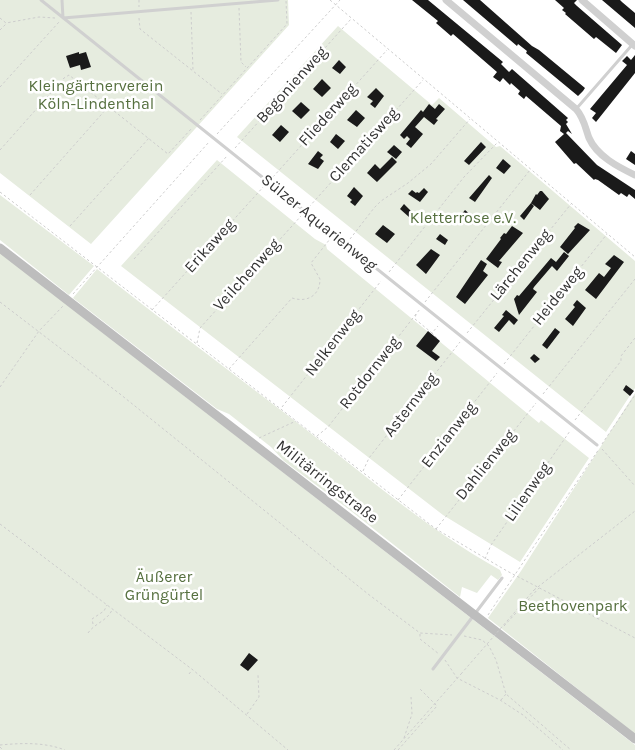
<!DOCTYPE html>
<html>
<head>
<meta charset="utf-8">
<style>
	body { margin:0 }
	canvas { display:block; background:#fff }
</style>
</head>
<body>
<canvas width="635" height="750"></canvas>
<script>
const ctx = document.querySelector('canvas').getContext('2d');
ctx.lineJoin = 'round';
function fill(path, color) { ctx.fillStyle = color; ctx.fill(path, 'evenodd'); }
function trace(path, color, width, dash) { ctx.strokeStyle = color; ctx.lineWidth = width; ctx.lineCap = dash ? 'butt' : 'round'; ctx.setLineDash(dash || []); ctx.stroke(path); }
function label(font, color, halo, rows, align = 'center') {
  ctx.font = font + ' Karla,sans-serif'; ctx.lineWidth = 5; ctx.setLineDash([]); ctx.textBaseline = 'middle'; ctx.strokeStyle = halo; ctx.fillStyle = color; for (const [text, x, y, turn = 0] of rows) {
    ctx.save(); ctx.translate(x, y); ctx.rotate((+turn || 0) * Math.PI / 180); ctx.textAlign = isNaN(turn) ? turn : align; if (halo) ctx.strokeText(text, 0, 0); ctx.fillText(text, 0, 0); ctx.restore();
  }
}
const green = new Path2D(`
	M 0,0 L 288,0 L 289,25 L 91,244 L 0,173 Z
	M 338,26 L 432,105 L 439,98 L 496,147 L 500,146 L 635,261 L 635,388 L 606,432 L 237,137 Z
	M 217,160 L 315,239 L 326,245 L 327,249 L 539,423 L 541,420 L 589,458 L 520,562 L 443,515 L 121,266 Z
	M 0,195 L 94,266 L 69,295 L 0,240 Z
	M 0,253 L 635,745 L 635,750 L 0,750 Z
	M 97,269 C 159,318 223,366 286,414 C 357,468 422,526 500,570 L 502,575 L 498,580 L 491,575 L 477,593 L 462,587 L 460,597 L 351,511 L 284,461 L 271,447 L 229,414 L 217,409 L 73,298 Z
	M 635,393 L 635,734 L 488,618 L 521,571 Z`);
const building = new Path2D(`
	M 412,0 L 428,0 L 503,62 L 501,64 L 509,72 L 512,69 L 568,118 L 566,120 L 568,122 L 566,124 L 572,134 L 568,131 L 566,133 L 597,165 L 635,190 L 635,199 L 629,194 L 627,197 L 621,193 L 619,195 L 598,180 L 595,179 L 594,180 L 576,163 L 574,164 L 555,142 L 564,134 L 560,131 L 561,126 L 526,96 L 524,99 L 518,94 L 520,91 L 511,83 L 510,85 L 503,78 L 500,82 L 493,77 L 497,72 L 453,34 L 451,36 L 436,23 L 438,21 Z
	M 463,0 L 480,0 L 532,46 L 539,50 L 585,88 L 583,91 L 578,96 L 526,53 L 527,51 L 518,44 L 517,46 Z
	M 555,0 L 577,0 L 574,3 L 577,6 L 622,45 L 616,53 L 596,37 L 594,39 L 565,14 L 566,13 L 562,10 L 564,8 Z
	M 602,0 L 620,0 L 622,2 L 635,13 L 635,28 Z
	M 79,52 L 79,54 L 86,52 L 91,67 L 81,70 L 80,65 L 70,68 L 66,56 Z
	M 635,55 L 635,73 L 596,122 L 592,118 L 596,113 L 590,109 L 627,65 L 622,61 L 627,56 L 631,60 Z
	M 339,60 L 346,67 L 340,74 L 332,68 Z
	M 322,79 L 331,88 L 322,97 L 313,89 Z
	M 376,88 L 384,96 L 375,108 L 370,104 L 373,101 L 367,97 Z
	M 301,102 L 310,110 L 301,119 L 292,111 Z
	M 429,104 L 435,109 L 439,104 L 445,109 L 436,119 L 438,120 L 434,125 L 424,117 L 415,127 L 423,134 L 411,148 L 406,144 L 410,139 L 407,136 L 404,139 L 400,135 L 421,110 L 423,112 Z
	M 356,110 L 365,118 L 357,127 L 347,120 Z
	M 281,125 L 289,132 L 280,142 L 272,135 Z
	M 336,134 L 345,141 L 338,149 L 330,142 Z
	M 481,142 L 486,147 L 469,165 L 464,161 Z
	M 394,145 L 402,152 L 396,159 L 387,152 Z
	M 318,151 L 323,155 L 320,158 L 324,161 L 318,169 L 308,164 Z
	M 631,151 L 635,154 L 635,165 L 626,159 Z
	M 392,157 L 397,162 L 377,182 L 367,173 L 375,164 L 380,169 Z
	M 503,159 L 511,166 L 504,174 L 496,168 Z
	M 489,175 L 492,178 L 475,202 L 469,198 Z
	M 354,187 L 363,196 L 355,206 L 350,202 L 352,200 L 347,196 Z
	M 424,188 L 428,192 L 420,202 L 408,194 L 412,190 L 416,193 L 417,192 L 419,193 Z
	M 540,191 L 542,191 L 549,199 L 540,210 L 531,203 L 536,194 L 537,195 Z
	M 531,203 L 534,206 L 524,220 L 520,216 Z
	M 404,204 L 413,213 L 409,217 L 400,209 Z
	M 465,210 L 472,216 L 469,221 L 461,215 Z
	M 578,223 L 590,230 L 568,254 L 560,247 L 575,228 L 574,227 Z
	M 383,225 L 395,234 L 387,243 L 375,234 Z
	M 512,226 L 523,233 L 499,261 L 502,262 L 498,268 L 486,259 L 501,239 L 500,238 L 504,233 L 506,234 Z
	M 440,234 L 448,240 L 445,245 L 436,239 Z
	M 431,249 L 440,255 L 426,274 L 416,265 Z
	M 564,252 L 569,256 L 557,271 L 552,266 L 534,287 L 533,289 L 537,292 L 519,315 L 514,299 L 517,295 L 519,296 L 551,258 L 556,262 Z
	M 614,255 L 624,262 L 596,299 L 585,290 L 599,273 L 604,277 L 611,268 L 605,264 Z
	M 481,260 L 487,264 L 483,271 L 488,275 L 465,304 L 456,297 Z
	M 577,300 L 586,308 L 573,326 L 565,319 L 575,307 L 573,305 Z
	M 506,310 L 518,320 L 514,325 L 509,320 L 499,332 L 494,328 L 504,316 L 502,315 Z
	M 555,328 L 560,332 L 547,349 L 542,345 Z
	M 428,331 L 440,341 L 432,351 L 440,357 L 436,361 L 416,346 Z
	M 534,354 L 540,359 L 535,363 L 530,358 Z
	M 626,385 L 634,391 L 630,396 L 623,390 Z
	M 249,653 L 258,660 L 248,671 L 240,665 Z`);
const path = new Path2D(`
	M 139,0 L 139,7
	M 330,0 L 635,257
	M 239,8 L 241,62 L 246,67
	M 191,12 L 193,71
	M 0,18 L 6,23 L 39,17 L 55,18
	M 139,18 L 140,29 L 222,94
	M 0,30 L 6,24
	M 0,87 L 59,22
	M 200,120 L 287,24 L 286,0
	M 217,134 L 340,0
	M 235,148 L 351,19
	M 0,150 L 64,78 L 69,75 L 168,154 L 192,128
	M 273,177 L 387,50
	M 0,192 L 436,529 L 507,571 L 635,638
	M 30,195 L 108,107
	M 309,207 L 423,80
	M 70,226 L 149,138
	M 350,239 L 374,208 L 381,201 L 408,183 L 431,164 L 470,119
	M 134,259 L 227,156
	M 389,272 L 464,177 L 497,143
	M 73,294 L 209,142
	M 0,302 L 120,394 L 368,594 L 420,633 L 452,635
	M 425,302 L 530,170
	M 152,310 L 265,185
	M 416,314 L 415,319 L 432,333
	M 467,333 L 571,204
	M 437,338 L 432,333 L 438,326
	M 197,343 L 200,328 L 301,216
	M 504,364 L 607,234
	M 229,369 L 292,298 C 308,303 320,295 320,279 L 311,263 L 330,239
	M 0,387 L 39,331 L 63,306
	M 543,394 L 635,279
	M 282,407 L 381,281
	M 575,420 L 621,361 L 621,356 L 635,338
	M 317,436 L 328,427 L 420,309
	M 259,438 L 296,421
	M 602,444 L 635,395
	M 602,449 L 635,486
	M 363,471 L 369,458 L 460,342
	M 398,500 L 497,373
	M 0,524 L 193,670 L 288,750
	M 436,529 L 536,403
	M 485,559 L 491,545 L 570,431
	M 534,590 L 635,511
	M 488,615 L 599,449
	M 93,624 L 92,619 L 104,611 L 107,605
	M 504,626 L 539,588
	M 88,633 C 95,623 107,621 112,610
	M 420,634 L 420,639 L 439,654
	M 464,636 L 482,640 L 489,646 L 496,660 L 506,694 L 571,750
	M 445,660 L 457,678 L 500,700 L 523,715 L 563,750
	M 189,674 L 192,670
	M 501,700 L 506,694
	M 247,714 L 259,697 L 258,675
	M 404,738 L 412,714 L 411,697
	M 0,745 C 22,743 44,742 65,750
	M 0,747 L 3,750
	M 394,750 L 461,674
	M 398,750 L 437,706 L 419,688`);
const service = new Path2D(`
	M 41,0 L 597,445
	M 62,0 L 63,18 L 278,0
	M 577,108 L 632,45
	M 433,669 L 502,578`);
const minor = new Path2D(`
	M 446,0 L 576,109 C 584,118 585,127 589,138 C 597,156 618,167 635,175
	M 582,0 L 635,46`);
const secondary = new Path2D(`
	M 0,248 L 635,739`);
const pathBridge = new Path2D(`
	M 461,674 L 534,590`);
const streetNames = [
	["Begonienweg",292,85,-48],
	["Fliederweg",328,115,-48],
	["Clematisweg",364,145,-48],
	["Sülzer Aquarienweg",319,223,39],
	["Erikaweg",210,246,-48],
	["Lärchenweg",521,265,-51],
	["Veilchenweg",247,275,-48],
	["Heideweg",558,296,-51],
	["Nelkenweg",333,343,-52],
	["Rotdornweg",370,373,-52],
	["Asternweg",411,405,-52],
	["Enzianweg",449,435,-52],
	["Dahlienweg",486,465,-51],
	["Militärringstraße",327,482,38],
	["Lilienweg",528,492,-55]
];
const parkNames = [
	["Kleingärtnerverein",96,86],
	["Köln-Lindenthal",96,104],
	["Kletterrose e.V.",463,218],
	["Äußerer",164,577],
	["Grüngürtel",164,595],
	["Beethovenpark",573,606]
];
fill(green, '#e6ecdf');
fill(building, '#1a1a1a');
trace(path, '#cdcdcd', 1, [2.5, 2.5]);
trace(service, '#d0d0d0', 3);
trace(minor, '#d0d0d0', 7);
trace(secondary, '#bdbdbd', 9);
trace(pathBridge, '#cdcdcd', 1, [2.5, 2.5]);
label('16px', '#333', '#fff', streetNames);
label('16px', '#56703f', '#fff', parkNames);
</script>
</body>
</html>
